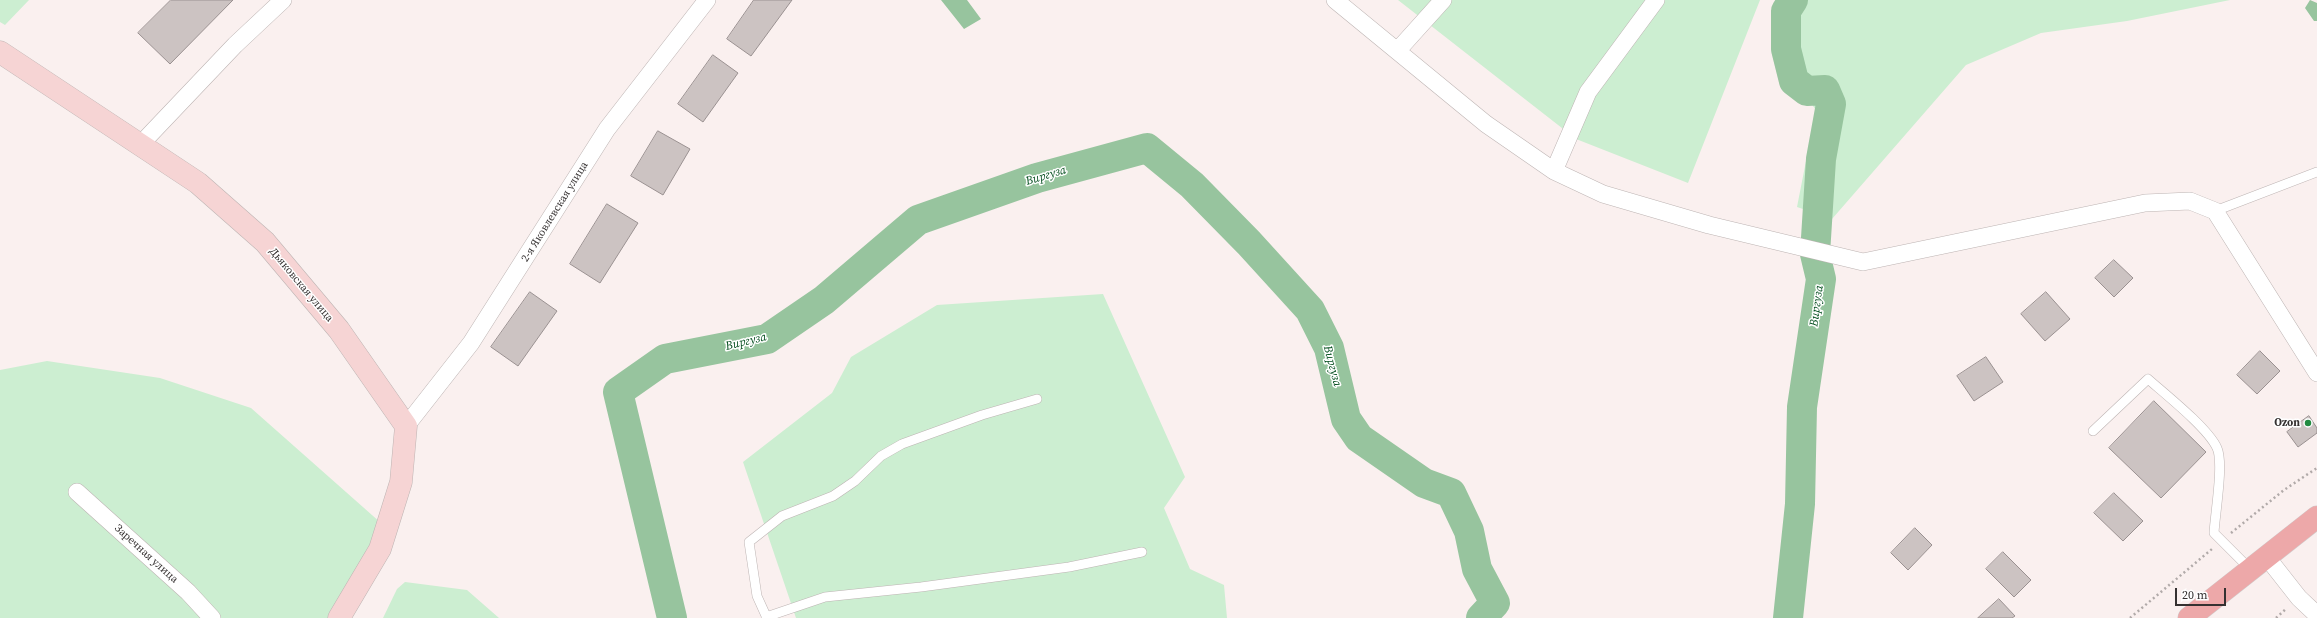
<!DOCTYPE html>
<html>
<head>
<meta charset="utf-8">
<style>
	body { margin:0 }
	#map { position:relative; width:2317px; height:618px; overflow:hidden; background:#faf0ef; font-family:"Source Serif 4",serif }
	canvas { display:block }
	.scale { position:absolute; left:2175px; top:588px; width:51px; height:18px; box-sizing:border-box; border:2px solid #353131; border-top:0; padding-left:5px; font-size:12px; line-height:14px; white-space:nowrap; color:#353131; -webkit-text-stroke:3px #fff; paint-order:stroke }
</style>
</head>
<body>
<div id="map">
<canvas width="2317" height="618"></canvas>
<div class="scale">20 m</div>
</div>
<script>
const ctx = document.querySelector('canvas').getContext('2d');
ctx.lineJoin = 'round';
function fill(path, color) { ctx.fillStyle = color; ctx.fill(path, 'evenodd'); }
function trace(path, color, width, dash) { ctx.strokeStyle = color; ctx.lineWidth = width; ctx.lineCap = dash ? 'butt' : 'round'; ctx.setLineDash(dash || []); ctx.stroke(path); }
function label(font, color, halo, rows, align = 'center') {
  ctx.font = font + ' "Source Serif 4",serif'; ctx.lineWidth = 3; ctx.setLineDash([]); ctx.textBaseline = 'middle'; ctx.strokeStyle = halo; ctx.fillStyle = color; for (const [text, x, y, turn = 0] of rows) {
    ctx.save(); ctx.translate(x, y); ctx.rotate((+turn || 0) * Math.PI / 180); ctx.textAlign = isNaN(turn) ? turn : align; if (halo) ctx.strokeText(text, 0, 0); ctx.fillText(text, 0, 0); ctx.restore();
  }
}
const green = new Path2D(`
	M 0,0 L 29,0 L 5,25 L 0,22 Z
	M 1398,0 L 1760,0 L 1688,183 L 1576,139 Z
	M 1793,0 L 2230,0 L 2127,21 L 2041,33 L 1966,65 L 1832,219 L 1797,207 L 1816,110 L 1794,81 L 1786,49 L 1786,11 Z
	M 1103,294 L 1185,477 L 1164,508 L 1190,569 L 1224,585 L 1227,618 L 796,618 L 743,462 L 832,393 L 851,357 L 937,305 Z
	M 47,361 L 160,378 L 251,408 L 381,523 L 337,609 L 329,618 L 0,618 L 0,370 Z
	M 405,582 L 467,590 L 499,618 L 383,618 L 397,589 Z`);
const water = new Path2D(`
	M 941,0 L 967,0 L 981,19 L 964,29 Z
	M 2310,0 L 2317,3 L 2317,21 L 2314,21 L 2305,8 Z`);
const river = new Path2D(`
	M 672,618 L 618,392 L 665,359 L 767,339 L 824,300 L 918,220 L 1037,178 L 1147,148 L 1192,185 L 1249,243 L 1310,310 L 1329,348 L 1346,419 L 1359,438 L 1424,483 L 1451,493 L 1469,531 L 1477,569 L 1495,603 L 1481,618
	M 1788,618 L 1800,504 L 1802,407 L 1821,279 L 1815,254 L 1821,159 L 1831,104 L 1825,90 L 1807,91 L 1794,81 L 1786,49 L 1786,11 L 1793,0`);
const building = new Path2D(`
	M 171,0 L 233,0 L 170,64 L 138,33 Z
	M 754,0 L 792,0 L 751,56 L 727,39 Z
	M 713,55 L 738,73 L 703,122 L 678,104 Z
	M 658,131 L 690,149 L 663,195 L 631,176 Z
	M 607,204 L 638,223 L 600,283 L 570,264 Z
	M 2114,260 L 2133,278 L 2114,297 L 2095,278 Z
	M 530,292 L 557,311 L 518,366 L 491,347 Z
	M 2046,292 L 2070,319 L 2045,341 L 2021,314 Z
	M 2260,351 L 2280,371 L 2257,394 L 2237,375 Z
	M 1986,357 L 2003,382 L 1974,401 L 1957,376 Z
	M 2154,401 L 2206,452 L 2161,498 L 2109,448 Z
	M 2309,416 L 2317,428 L 2317,433 L 2298,447 L 2287,432 Z
	M 2114,493 L 2143,521 L 2123,541 L 2094,513 Z
	M 1915,528 L 1932,545 L 1908,570 L 1891,553 Z
	M 2003,552 L 2031,580 L 2014,597 L 1986,569 Z
	M 1999,599 L 2015,616 L 2012,618 L 1978,618 Z`);
const path = new Path2D(`
	M 2231,533 L 2284,490 L 2317,468
	M 2130,618 L 2212,549
	M 2276,618 L 2287,608`);
const lane = new Path2D(`
	M 2215,211 L 2317,172
	M 2093,431 L 2148,379 C 2165,394 2208,428 2217,448 C 2224,463 2215,514 2214,533 L 2249,568
	M 766,617 L 825,597 L 921,587 L 1069,567 L 1142,552
	M 767,618 L 757,596 L 749,542 L 782,516 L 833,496 L 855,481 L 881,456 L 902,444 L 982,415 L 1037,399`);
const street = new Path2D(`
	M 1335,0 L 1486,124 L 1554,171 L 1603,194 L 1709,225 L 1863,262 L 2145,203 L 2190,201 L 2215,211 L 2317,373
	M 1398,50 L 1443,0
	M 139,146 L 235,45 L 283,0
	M 1554,171 L 1588,92 L 1656,0
	M 406,426 L 471,343 L 607,129 L 707,0
	M 77,492 L 188,592 L 212,618
	M 2266,556 L 2299,598 L 2317,615`);
const secondary = new Path2D(`
	M 0,52 L 198,183 L 265,242 L 339,330 L 406,426 L 401,482 L 380,549 L 339,618`);
const primary = new Path2D(`
	M 2189,618 L 2317,517`);
const markers = [
	[2308,423,4,"#218b41"]
];
const streetNames = [
	["2-я Яковлевская улица",555,212,-58],
	["Дьяковская улица",301,285,50],
	["Заречная улица",146,554,42]
];
const poiNames = [
	["Ozon",2300,423]
];
const waterNames = [
	["Виргуза",1046,176,-17],
	["Виргуза",1817,306,-82],
	["Виргуза",746,342,-14],
	["Виргуза",1332,366,75]
];
fill(green, '#cceed1');
fill(water, '#97c49e');
trace(river, '#97c49e', 30);
fill(building, '#ccc3c2');
trace(building, '#9a9191', 1);
trace(lane, '#bdb4b3', 10);
trace(street, '#bdb4b3', 18);
trace(secondary, '#bdb4b3', 23);
trace(primary, '#cfcece', 23);
trace(path, '#b1aaa9', 2.5, [2, 3]);
trace(lane, '#fff', 9);
trace(street, '#fff', 17);
trace(secondary, '#f6d4d4', 22);
trace(primary, '#eda8a9', 22);
for (const [x, y, r, color] of markers) { const dot = new Path2D(); dot.arc(x, y, r, 0, 2 * Math.PI); ctx.fillStyle = color; ctx.fill(dot); trace(dot, '#fff', 1.5); }
label('11px', '#353131', '#fff', streetNames);
label('bold 11px', '#353131', '#fff', poiNames, 'right');
label('italic 12px', '#054f1f', '#fff', waterNames);
</script>
</body>
</html>
